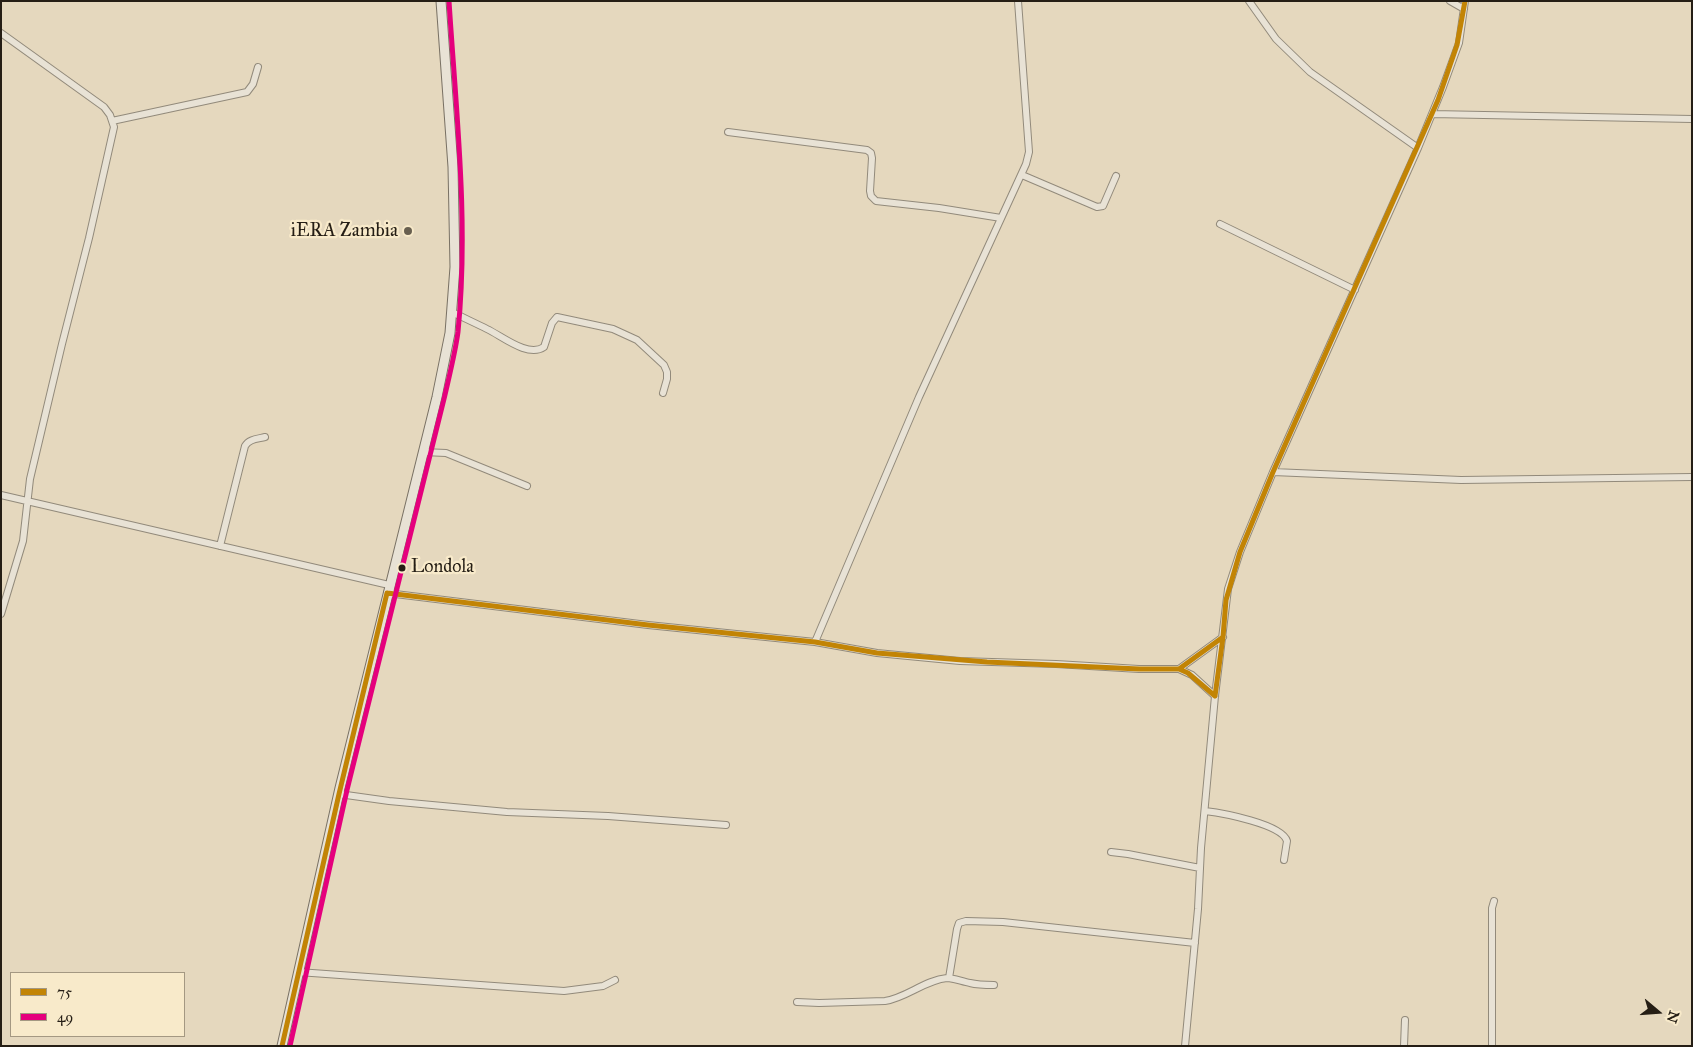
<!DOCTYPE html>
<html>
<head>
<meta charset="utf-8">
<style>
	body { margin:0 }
	#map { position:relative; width:1693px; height:1047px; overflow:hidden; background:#e5d8be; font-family:"IM FELL Great Primer",serif }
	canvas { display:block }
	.frame { position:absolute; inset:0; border:2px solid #251e15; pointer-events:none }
	.legend { position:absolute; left:10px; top:972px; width:175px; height:65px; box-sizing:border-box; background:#f8eaca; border:1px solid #a49882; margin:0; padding:6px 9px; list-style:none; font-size:15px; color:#251e15 }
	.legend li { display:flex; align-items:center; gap:10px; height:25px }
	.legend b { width:25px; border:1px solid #a49882 }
	.north { position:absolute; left:1633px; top:987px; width:50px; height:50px; -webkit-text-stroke:4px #f8eaca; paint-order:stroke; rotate:108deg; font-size:14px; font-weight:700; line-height:20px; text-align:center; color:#251e15 }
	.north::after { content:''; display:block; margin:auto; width:18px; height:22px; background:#251e15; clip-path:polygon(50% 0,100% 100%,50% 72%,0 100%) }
</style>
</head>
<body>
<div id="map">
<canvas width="1693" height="1047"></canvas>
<div class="frame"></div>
<ul class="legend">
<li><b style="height:6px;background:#c28405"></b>75</li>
<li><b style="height:6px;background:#e5007d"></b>49</li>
</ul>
<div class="north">N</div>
</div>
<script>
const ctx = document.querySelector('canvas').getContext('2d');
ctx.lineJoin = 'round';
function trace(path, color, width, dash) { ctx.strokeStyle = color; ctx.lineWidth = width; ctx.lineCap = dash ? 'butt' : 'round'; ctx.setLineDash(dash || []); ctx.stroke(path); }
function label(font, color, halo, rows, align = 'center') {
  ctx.font = font + ' "IM FELL Great Primer",serif'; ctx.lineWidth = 4.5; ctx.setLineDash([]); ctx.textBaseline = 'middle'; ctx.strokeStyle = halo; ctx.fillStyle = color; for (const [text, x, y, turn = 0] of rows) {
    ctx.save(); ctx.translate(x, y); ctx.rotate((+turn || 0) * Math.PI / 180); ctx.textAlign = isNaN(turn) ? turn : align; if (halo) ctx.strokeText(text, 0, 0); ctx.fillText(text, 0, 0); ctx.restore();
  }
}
const minor = new Path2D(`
	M 1249,1 L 1276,39 L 1310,72 L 1418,148
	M 1450,1 L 1464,9
	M 1,33 L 104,107 L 110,115 L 114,127 L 89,238 L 62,344 L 30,479 L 23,541 L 1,614
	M 1432,114 L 1692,119
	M 112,121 L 247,92 L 253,84 L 258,67
	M 728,132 L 867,150 L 871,153 L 872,158 L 870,191 L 871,196 L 876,201 L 939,208 L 1001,218
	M 1022,175 L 1097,207 L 1103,206 L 1116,176
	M 1220,224 L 1355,290
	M 452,312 C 464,318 475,323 487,329 C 502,336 528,358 544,347 L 552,323 L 557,317 L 613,329 L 637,340 L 664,365 L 667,372 L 667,379 L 663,393
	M 423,452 L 446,453 L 527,486
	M 1273,472 L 1461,480 L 1692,477
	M 1,495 L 389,585
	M 220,546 L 245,446 C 249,439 257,439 265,437
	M 387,593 L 648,625 L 815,642 L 877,653 L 960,661 L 1056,664 L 1139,669 L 1179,669 L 1192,675 L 1215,696
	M 815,642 L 919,397 L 1026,164 L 1029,152 L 1018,1
	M 1179,669 L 1223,637
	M 339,794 L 389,801 L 507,812 L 608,816 L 726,825
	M 1205,811 C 1222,813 1282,824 1287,841 L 1284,860
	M 1111,852 L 1128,854 L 1200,868
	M 298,972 L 564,991 L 603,986 L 615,980
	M 949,978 L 957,929 L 959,923 L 966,921 L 1003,922 L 1195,943
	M 797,1002 L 819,1003 L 885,1001 C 906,998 925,980 947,978 C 954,978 963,982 970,983 C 978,985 986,985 994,985
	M 1185,1046 L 1198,909 L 1201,848 L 1215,696 L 1228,589 L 1240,552 L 1273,472 L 1418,148 L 1443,87 L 1459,43 L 1465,1
	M 1404,1046 L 1405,1020
	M 1492,1046 L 1492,908 L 1494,901`);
const secondary = new Path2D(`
	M 282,1046 L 340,788 L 437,397 L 450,333 L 455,267 L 453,167 L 441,1`);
const bus1 = new Path2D(`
	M 387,593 L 648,625 L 815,642 L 877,653 L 987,662 L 1139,669 L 1179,669 L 1223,637
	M 1161,669 L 1179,669 L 1188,673 L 1215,696
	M 1215,696 L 1223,637 L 1226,600 L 1240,552 L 1273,472 L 1438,100 L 1457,45 L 1465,1
	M 282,1046 L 339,794 L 387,593`);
const bus2 = new Path2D(`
	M 290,1046 L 347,790 L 444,399 C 449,377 455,354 458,332 C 469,222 456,111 449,1`);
const markers = [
	[408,231,5,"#685f50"],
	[402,568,4.5,"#251e15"]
];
const busNames = [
	["Londola",411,568]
];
const poiNames = [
	["iERA Zambia",398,231]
];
trace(minor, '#928a7b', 8);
trace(secondary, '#797164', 11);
trace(minor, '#e8e2d5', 6);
trace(secondary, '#e8e2d5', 9);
trace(bus1, '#c28405', 5);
trace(bus2, '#e5007d', 5);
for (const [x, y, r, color] of markers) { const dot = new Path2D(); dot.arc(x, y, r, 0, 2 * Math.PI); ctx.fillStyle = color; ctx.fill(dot); trace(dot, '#f8eaca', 2); }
label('18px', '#251e15', '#f8eaca', busNames, 'left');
label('19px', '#251e15', '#f8eaca', poiNames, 'right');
</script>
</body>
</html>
